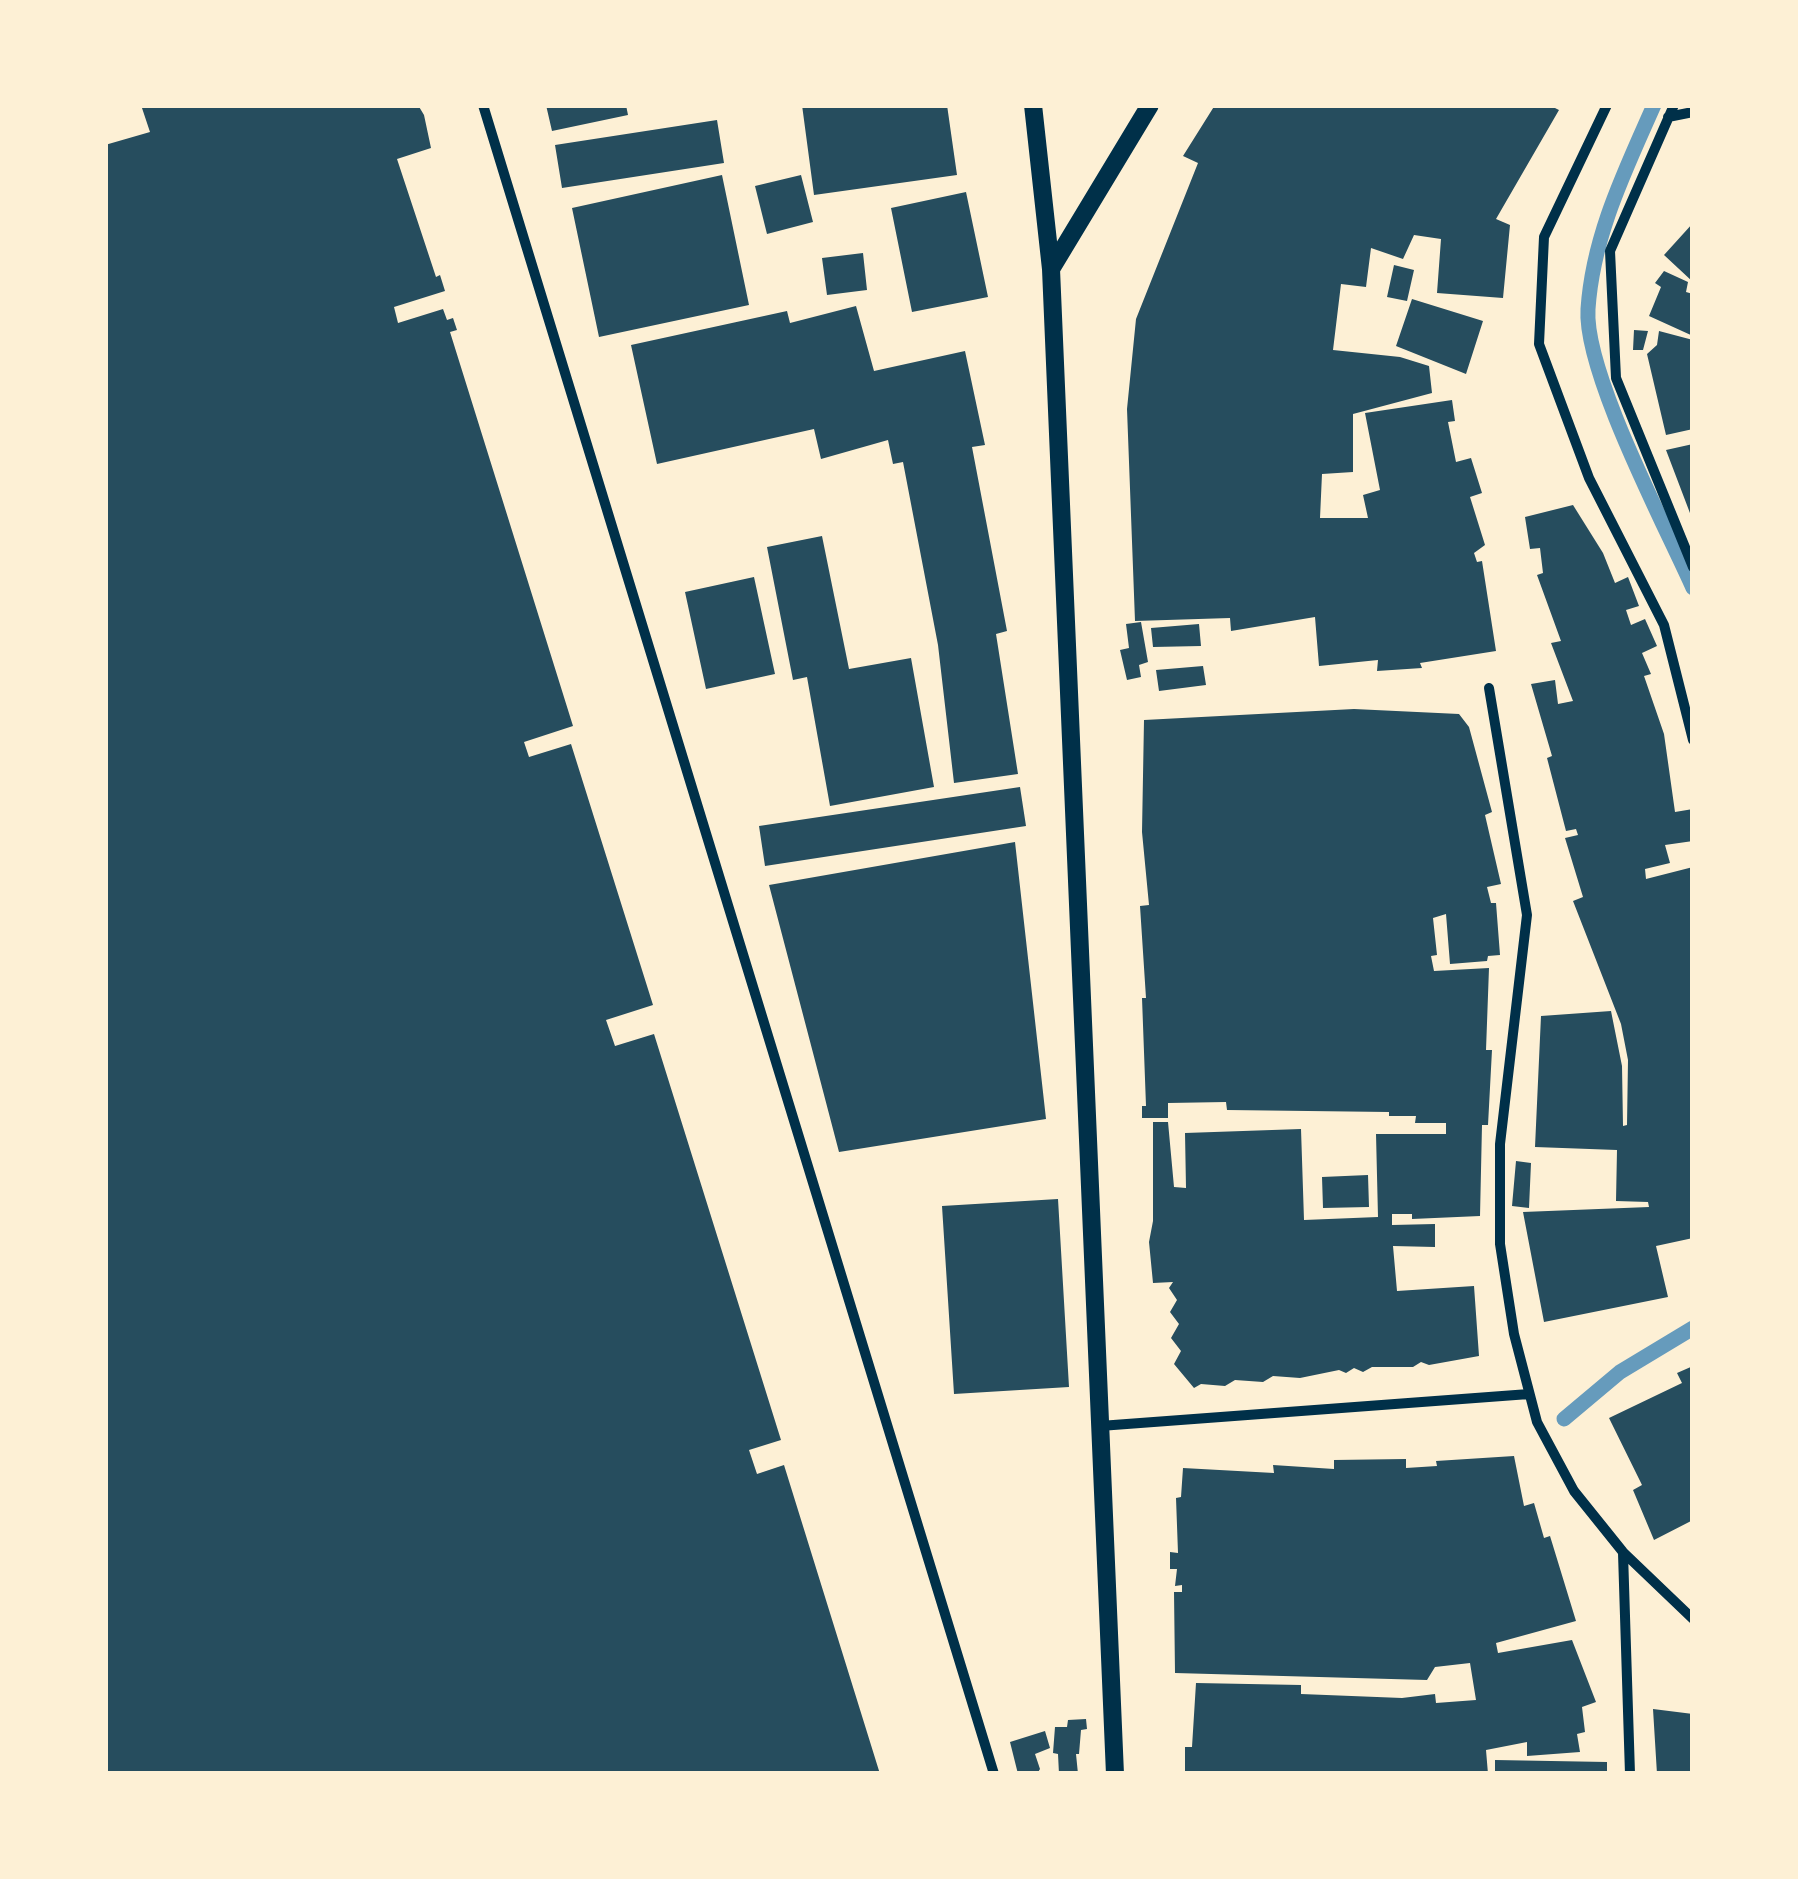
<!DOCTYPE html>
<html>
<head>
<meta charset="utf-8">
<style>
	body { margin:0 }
	#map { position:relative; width:1798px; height:1879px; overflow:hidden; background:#fdf0d5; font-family:Barlow,sans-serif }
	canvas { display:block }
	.frame { position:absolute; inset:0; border:108px solid #fdf0d5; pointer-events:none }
</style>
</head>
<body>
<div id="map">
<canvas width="1798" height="1879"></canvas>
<div class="frame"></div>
</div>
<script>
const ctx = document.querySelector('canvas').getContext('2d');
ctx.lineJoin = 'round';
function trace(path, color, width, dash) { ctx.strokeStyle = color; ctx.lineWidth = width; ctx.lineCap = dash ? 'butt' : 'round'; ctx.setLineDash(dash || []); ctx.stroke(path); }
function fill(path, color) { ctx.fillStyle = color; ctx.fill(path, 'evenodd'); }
const stream = new Path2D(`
	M 1654,105 C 1625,171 1593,235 1588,309 C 1584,372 1665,525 1693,588
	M 1564,1419 L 1620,1372 L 1693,1328`);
const building = new Path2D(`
	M 141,105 L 418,105 L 424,115 L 431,148 L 397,159 L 436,277 L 440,275 L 445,291 L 394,307 L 398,323 L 443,309 L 447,320 L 453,318 L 457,330 L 450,332 L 573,726 L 524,742 L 529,757 L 571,744 L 653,1005 L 606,1020 L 615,1046 L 654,1034 L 781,1440 L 749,1450 L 757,1474 L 784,1465 L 880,1774 L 105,1774 L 105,145 L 150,132 Z
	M 546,105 L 626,105 L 628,115 L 552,131 Z
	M 802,105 L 947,105 L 957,175 L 814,195 Z
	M 1215,105 L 1549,105 L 1559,110 L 1496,219 L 1510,225 L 1503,298 L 1437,293 L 1441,239 L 1414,235 L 1403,259 L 1371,248 L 1366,287 L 1341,284 L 1333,350 L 1400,357 L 1429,366 L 1432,393 L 1353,414 L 1353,472 L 1322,474 L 1320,518 L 1368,518 L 1363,495 L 1380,490 L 1365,413 L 1452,400 L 1455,421 L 1448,422 L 1456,462 L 1471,458 L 1482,493 L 1470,497 L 1485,545 L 1474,553 L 1477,562 L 1482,561 L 1496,651 L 1420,663 L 1422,668 L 1377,671 L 1378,660 L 1319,666 L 1315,617 L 1231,631 L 1230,618 L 1135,621 L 1127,409 L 1136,319 L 1198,163 L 1183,156 Z
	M 717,120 L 724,163 L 562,188 L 555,145 Z
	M 722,175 L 749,305 L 599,337 L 572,208 Z
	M 801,175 L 813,222 L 767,234 L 755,186 Z
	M 966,192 L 988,297 L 912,312 L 891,208 Z
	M 1693,223 L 1693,282 L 1664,255 Z
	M 863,253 L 867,290 L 827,295 L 822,258 Z
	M 1394,265 L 1414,270 L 1407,301 L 1387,297 Z
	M 1664,271 L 1688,282 L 1686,292 L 1693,294 L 1693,336 L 1649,316 L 1661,287 L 1655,283 Z
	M 1412,299 L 1483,321 L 1466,374 L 1396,346 Z
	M 856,306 L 874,371 L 965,351 L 985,445 L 972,447 L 1007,631 L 996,634 L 1018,774 L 954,783 L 938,645 L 903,462 L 893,464 L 888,440 L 821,459 L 814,429 L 657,464 L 631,345 L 787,311 L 790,323 Z
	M 1634,330 L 1648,331 L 1643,350 L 1633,350 Z
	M 1659,331 L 1693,340 L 1693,429 L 1666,435 L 1647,354 L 1657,345 Z
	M 1693,444 L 1693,521 L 1666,450 Z
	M 1573,505 L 1603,553 L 1615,583 L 1628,577 L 1639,606 L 1626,610 L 1631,625 L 1645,619 L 1657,646 L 1642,653 L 1651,674 L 1644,676 L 1664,734 L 1675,812 L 1693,809 L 1693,841 L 1665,845 L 1670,863 L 1645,869 L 1646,879 L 1693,867 L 1693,1238 L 1656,1246 L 1668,1297 L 1544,1322 L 1523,1212 L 1649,1207 L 1648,1202 L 1616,1201 L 1617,1150 L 1535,1147 L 1541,1016 L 1611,1011 L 1622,1066 L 1623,1126 L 1627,1125 L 1628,1060 L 1621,1024 L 1573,901 L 1583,897 L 1565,838 L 1578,835 L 1576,829 L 1566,831 L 1547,758 L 1552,756 L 1531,684 L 1555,680 L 1558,704 L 1573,701 L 1551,643 L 1561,641 L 1537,575 L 1543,573 L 1540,548 L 1530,549 L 1525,517 Z
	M 822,536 L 849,669 L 911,658 L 934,787 L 830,806 L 807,677 L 793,680 L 767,547 Z
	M 754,577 L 775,674 L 706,689 L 685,592 Z
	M 1141,622 L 1148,662 L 1139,665 L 1141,677 L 1127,680 L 1120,650 L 1129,648 L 1126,624 Z
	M 1199,624 L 1201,646 L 1153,647 L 1151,628 Z
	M 1203,666 L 1206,685 L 1159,691 L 1156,670 Z
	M 1354,709 L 1459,714 L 1469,727 L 1492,812 L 1485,815 L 1501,884 L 1487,887 L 1491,903 L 1496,903 L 1500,955 L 1488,956 L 1487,961 L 1450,964 L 1446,914 L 1433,918 L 1437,955 L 1431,956 L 1434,971 L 1489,968 L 1486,1050 L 1492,1050 L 1488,1125 L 1482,1125 L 1480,1216 L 1412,1219 L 1412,1214 L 1392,1214 L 1392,1225 L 1435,1224 L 1435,1247 L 1393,1246 L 1397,1291 L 1474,1286 L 1479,1356 L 1429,1365 L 1421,1362 L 1413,1367 L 1372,1367 L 1363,1372 L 1354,1368 L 1346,1373 L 1339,1370 L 1300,1378 L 1273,1376 L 1263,1382 L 1235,1380 L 1225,1386 L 1201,1384 L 1194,1388 L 1174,1364 L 1181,1351 L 1171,1338 L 1179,1324 L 1170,1312 L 1177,1300 L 1169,1288 L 1173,1282 L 1153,1283 L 1149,1242 L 1153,1221 L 1153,1122 L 1168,1122 L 1174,1187 L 1186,1188 L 1185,1133 L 1301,1129 L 1304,1220 L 1378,1217 L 1376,1134 L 1446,1134 L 1446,1123 L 1415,1123 L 1416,1116 L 1389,1116 L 1389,1112 L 1227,1110 L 1226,1102 L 1168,1103 L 1168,1118 L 1142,1118 L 1142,1106 L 1146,1106 L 1142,998 L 1146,998 L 1140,906 L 1149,905 L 1142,832 L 1144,720 Z
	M 1020,787 L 1026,826 L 765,866 L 759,826 Z
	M 1015,842 L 1046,1119 L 839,1152 L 769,885 Z
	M 1516,1161 L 1531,1163 L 1529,1208 L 1512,1206 Z
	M 1368,1175 L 1369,1207 L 1323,1208 L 1322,1177 Z
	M 1058,1199 L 1069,1387 L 954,1394 L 942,1206 Z
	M 1693,1366 L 1693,1520 L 1654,1540 L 1633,1490 L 1642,1485 L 1609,1418 L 1682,1383 L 1677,1373 Z
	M 1514,1456 L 1524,1506 L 1534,1503 L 1544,1538 L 1550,1536 L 1576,1621 L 1496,1643 L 1498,1653 L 1572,1640 L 1596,1702 L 1582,1707 L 1585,1732 L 1577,1734 L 1580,1752 L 1527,1756 L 1527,1742 L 1486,1750 L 1488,1774 L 1185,1774 L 1185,1747 L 1192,1747 L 1196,1683 L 1301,1685 L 1301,1694 L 1402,1698 L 1435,1694 L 1436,1703 L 1476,1700 L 1470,1663 L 1435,1667 L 1427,1680 L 1175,1673 L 1174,1592 L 1182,1592 L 1182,1585 L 1175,1586 L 1177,1569 L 1170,1569 L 1170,1552 L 1178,1553 L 1176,1498 L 1181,1497 L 1183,1468 L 1274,1473 L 1273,1465 L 1334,1469 L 1334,1460 L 1406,1459 L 1406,1468 L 1437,1466 L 1436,1461 Z
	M 1653,1709 L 1693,1714 L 1693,1774 L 1657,1774 Z
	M 1086,1719 L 1087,1729 L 1081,1730 L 1079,1754 L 1076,1754 L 1078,1774 L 1059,1774 L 1058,1754 L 1053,1753 L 1055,1727 L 1067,1727 L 1068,1720 Z
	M 1045,1731 L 1050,1748 L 1035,1754 L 1040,1769 L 1037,1774 L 1018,1774 L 1010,1742 Z
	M 1495,1760 L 1607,1762 L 1607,1774 L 1495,1774 Z`);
const minor = new Path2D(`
	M 483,105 L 994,1774
	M 1607,105 L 1544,237 L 1539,344 L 1589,478 L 1664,625 L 1693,740
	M 1674,105 L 1610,251 L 1616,378 L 1693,567
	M 1668,117 L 1693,112
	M 1489,688 L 1527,915 L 1500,1144 L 1500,1244 L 1514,1334 L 1537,1422 L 1574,1491 L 1623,1552 L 1693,1619
	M 1100,1426 L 1529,1394
	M 1623,1553 L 1630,1774`);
const tertiary = new Path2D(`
	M 1033,105 L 1051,269 L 1115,1774
	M 1051,269 L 1150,105`);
trace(stream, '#669bbc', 15);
fill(building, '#264d5e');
trace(minor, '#003049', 10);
trace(tertiary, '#003049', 18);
</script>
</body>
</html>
